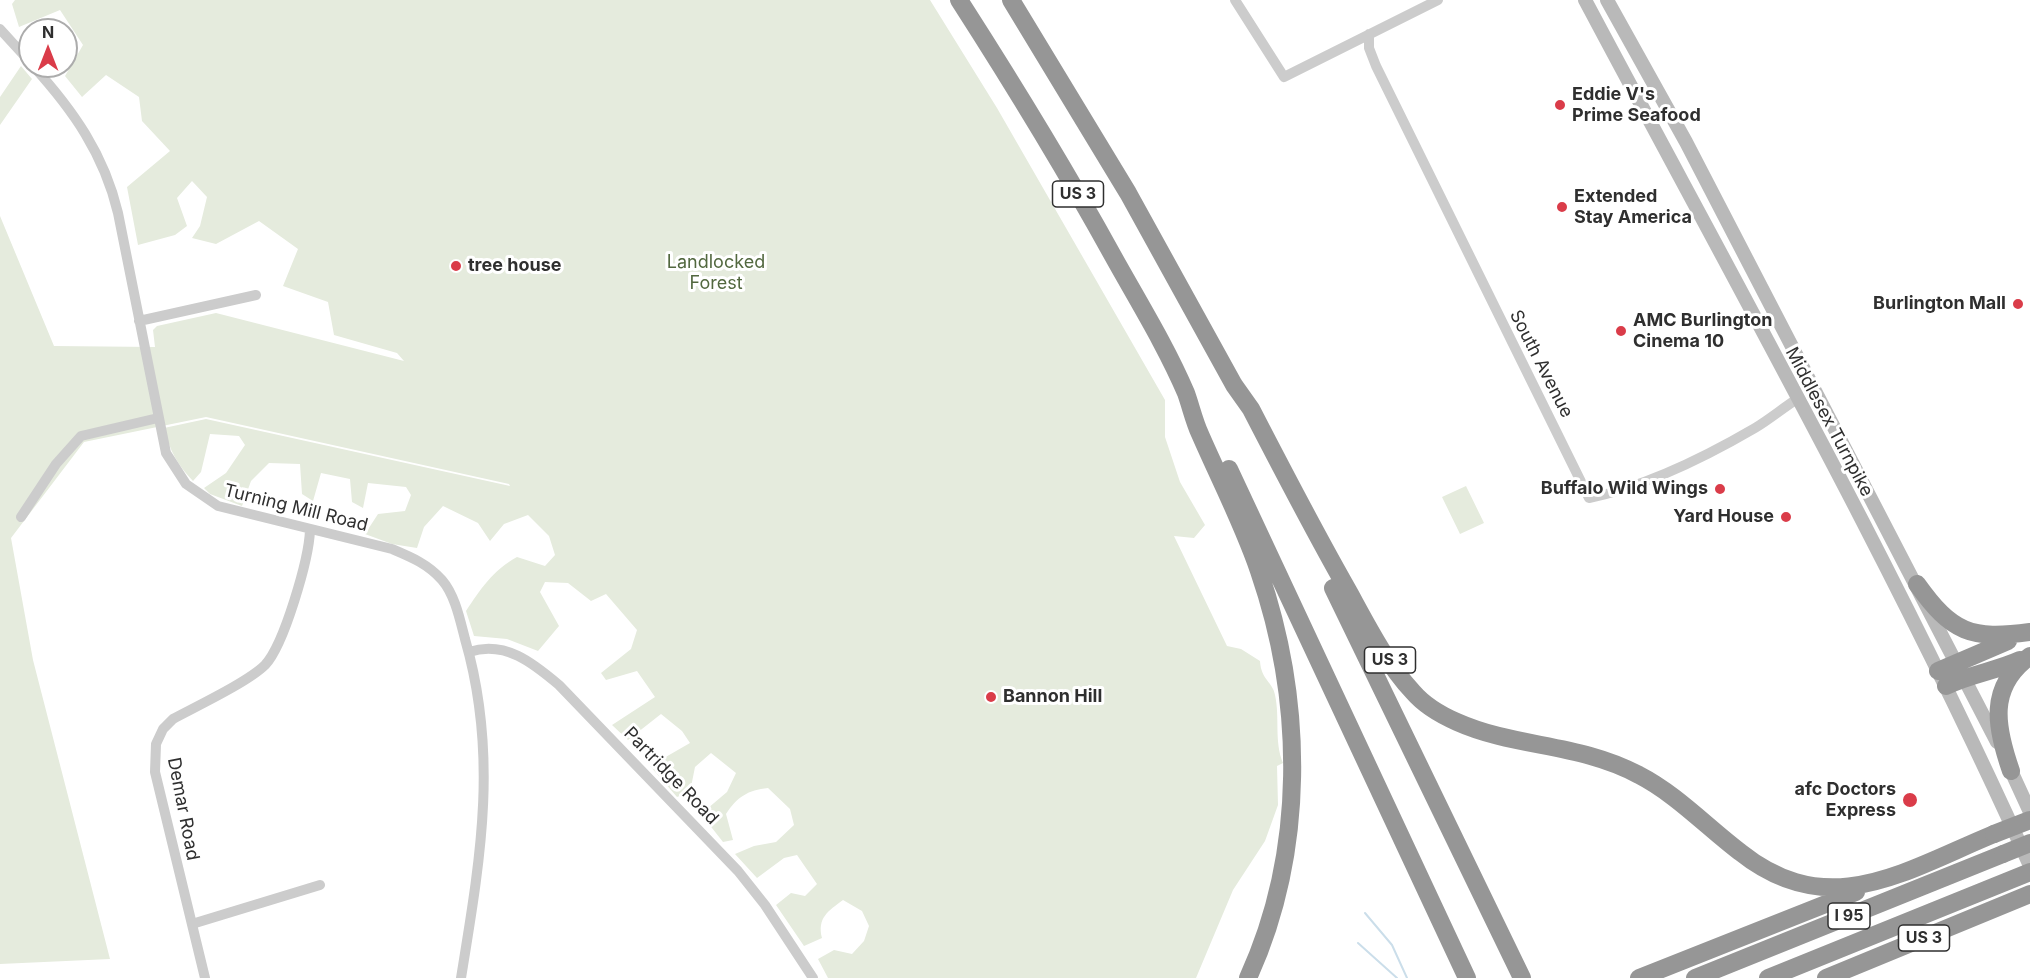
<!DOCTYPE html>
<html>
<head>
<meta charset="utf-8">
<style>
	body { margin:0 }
	#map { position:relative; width:2030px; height:978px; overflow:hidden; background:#fff; font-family:Inter,sans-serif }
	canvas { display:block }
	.north { position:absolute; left:18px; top:18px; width:60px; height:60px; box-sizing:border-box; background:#fff; border:2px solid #acacac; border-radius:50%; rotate:0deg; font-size:16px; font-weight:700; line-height:24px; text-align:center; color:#2f2f2f }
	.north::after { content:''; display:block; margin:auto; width:21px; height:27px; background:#da3c49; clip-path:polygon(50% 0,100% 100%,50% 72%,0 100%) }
</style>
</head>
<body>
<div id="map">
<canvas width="2030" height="978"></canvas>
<div class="north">N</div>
</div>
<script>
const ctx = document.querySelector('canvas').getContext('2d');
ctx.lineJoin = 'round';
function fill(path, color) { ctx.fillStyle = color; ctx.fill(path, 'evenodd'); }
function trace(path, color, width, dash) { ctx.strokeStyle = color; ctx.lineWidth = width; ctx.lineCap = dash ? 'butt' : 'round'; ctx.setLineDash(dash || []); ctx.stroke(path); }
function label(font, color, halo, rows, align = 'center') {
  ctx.font = font + ' Inter,sans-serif'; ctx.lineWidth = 6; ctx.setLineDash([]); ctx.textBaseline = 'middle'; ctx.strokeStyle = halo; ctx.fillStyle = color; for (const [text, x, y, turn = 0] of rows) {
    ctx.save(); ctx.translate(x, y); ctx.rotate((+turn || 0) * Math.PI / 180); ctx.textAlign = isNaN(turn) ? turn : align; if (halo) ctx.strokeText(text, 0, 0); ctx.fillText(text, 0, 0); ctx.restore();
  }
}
const green = new Path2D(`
	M 15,0 L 930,0 L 997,108 L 1165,400 L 1165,437 L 1180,482 L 1205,525 L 1194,538 L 1174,536 L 1227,646 L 1241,649 L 1260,661 C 1261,680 1273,682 1275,695 C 1280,717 1274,742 1283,763 L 1277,766 L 1278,805 L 1265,841 L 1233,890 L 1196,978 L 828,978 L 818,959 L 834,950 L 852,954 L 864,941 L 869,926 L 862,911 L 843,900 C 828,911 817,918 822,938 L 804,946 L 776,905 L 791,893 L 805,896 L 817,884 L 797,855 L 784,858 L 757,878 L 735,854 L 754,846 L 776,842 L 794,825 L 790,809 L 768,788 C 748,790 737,797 726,814 L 733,840 L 723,842 L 701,814 L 727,792 L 736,773 L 711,753 L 695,767 L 690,792 L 677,797 L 650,766 L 690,743 L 682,731 L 661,714 L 628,740 L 612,725 L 655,697 L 637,671 L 606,680 L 601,673 L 631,649 L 637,630 L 606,594 L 591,601 L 568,583 L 545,582 L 540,592 L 559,626 L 538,651 L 507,639 L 474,636 L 466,611 C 480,590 493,570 517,557 L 545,566 L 555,555 L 549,536 L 528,515 L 504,524 L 490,541 L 478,523 L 443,506 L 424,527 L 417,548 L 392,544 L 365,534 L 378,514 L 405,511 L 411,495 L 406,487 L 368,483 L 363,508 L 352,502 L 350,479 L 321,473 L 313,501 L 302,494 L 300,464 L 269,463 L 251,481 L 242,506 L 210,494 L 204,488 L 226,473 L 245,445 L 239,436 L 210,434 L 201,472 L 193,481 C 177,464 170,451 164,428 L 206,419 L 510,486 L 509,484 L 206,417 L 84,442 L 11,538 L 33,660 L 110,959 L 0,964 L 0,216 L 54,346 L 155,347 L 153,330 L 157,326 L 216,313 L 404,361 L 397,353 L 334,335 L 328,302 L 283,286 L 298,249 L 259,221 L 216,244 L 192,238 L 200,226 L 207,197 L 192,181 L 177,198 L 187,226 L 175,235 L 138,245 L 127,187 L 170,151 L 142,121 L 139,97 L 106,75 L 82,97 L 65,76 L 83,45 L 60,10 L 19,27 L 12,4 Z
	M 21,66 L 32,79 L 0,125 L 0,97 Z
	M 1466,486 L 1484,523 L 1460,534 L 1442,497 Z`);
const stream = new Path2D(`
	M 1365,913 L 1392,945 L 1407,978
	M 1358,943 L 1397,978`);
const street = new Path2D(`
	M 1235,0 L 1284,77 L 1438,0
	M 0,29 L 30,62
	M 1369,34 L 1369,48 L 1376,66 L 1589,498 C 1644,487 1707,456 1755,428 C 1770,419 1783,408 1797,399
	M 33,66 C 73,110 104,154 118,213 L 166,453 L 186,484 L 218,506 L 392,549 C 411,557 428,564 442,580 C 455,595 460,620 465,639 C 499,756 480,861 461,978
	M 139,321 L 256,295
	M 21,517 L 56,464 L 81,436 L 158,418
	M 469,652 C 505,640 533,663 559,685 L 738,871 L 765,905 L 813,978
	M 192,924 L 320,885
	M 205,978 L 155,772 L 156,744 L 163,729 L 173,719 C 195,707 248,682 265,665 C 284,645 309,559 310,530`);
const secondary = new Path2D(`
	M 1585,0 C 1737,286 1897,570 2030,866
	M 1607,0 L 1686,142 L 1997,742
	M 2007,762 L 2030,812`);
const highway = new Path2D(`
	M 959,0 C 1013,84 1065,169 1113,256 C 1138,301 1166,346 1186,393 C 1191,407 1194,421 1200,434 C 1220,480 1243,524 1259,571 C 1304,702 1306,851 1248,978
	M 1011,0 L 1128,193 L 1234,385 L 1251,409 C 1283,471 1315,533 1350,594 C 1368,627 1387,664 1413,692 C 1425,706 1441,715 1457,722 C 1515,748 1580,743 1639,775 C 1676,794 1707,827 1740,852 C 1829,923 1904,871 1994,834
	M 1229,469 L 1467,978
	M 1917,584 C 1952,633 1971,640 2030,632
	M 1333,588 L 1522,978
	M 1938,671 L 2008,641
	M 1946,686 C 1970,674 1996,671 2020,660
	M 2011,771 C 1996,728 1987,687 2030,656
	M 1639,978 L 1856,892
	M 1695,978 L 2003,854
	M 1768,978 L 2030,872
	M 1826,978 L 2030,894`);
const highwayBridge = new Path2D(`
	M 1994,834 L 2030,820
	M 2003,854 L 2030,843`);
const markers = [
	[1560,105,6,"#da3c49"],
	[1562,207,6,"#da3c49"],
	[456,266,6,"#da3c49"],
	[2018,304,6,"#da3c49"],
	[1621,331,6,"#da3c49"],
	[1720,489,6,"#da3c49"],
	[1786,517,6,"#da3c49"],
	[991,697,6,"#da3c49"],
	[1910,800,8,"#da3c49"]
];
const shields = [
	[1078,194,51],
	[1390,660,51],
	[1849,916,42],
	[1924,938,51]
];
const shieldNames = [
	["US 3",1078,194],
	["US 3",1390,660],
	["I 95",1849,916],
	["US 3",1924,938]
];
const poiNames = [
	["Eddie V's",1572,95],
	["Prime Seafood",1572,116],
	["Extended",1574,197],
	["Stay America",1574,218],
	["tree house",468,266],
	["Burlington Mall",2006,304,"right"],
	["AMC Burlington",1633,321],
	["Cinema 10",1633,342],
	["Buffalo Wild Wings",1708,489,"right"],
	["Yard House",1774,517,"right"],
	["Bannon Hill",1003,697],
	["afc Doctors",1896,790,"right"],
	["Express",1896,811,"right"]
];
const parkNames = [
	["Landlocked",716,263],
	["Forest",716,284]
];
const streetNames = [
	["South Avenue",1541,364,63],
	["Middlesex Turnpike",1829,422,62],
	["Turning Mill Road",296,508,14],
	["Partridge Road",671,776,46],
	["Demar Road",183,809,79]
];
fill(green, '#e5ebdd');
trace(stream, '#cbdeea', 2);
trace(street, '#ccc', 10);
trace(secondary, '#b9b9b9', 14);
trace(highway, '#969696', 18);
trace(highwayBridge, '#969696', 18);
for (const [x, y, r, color] of markers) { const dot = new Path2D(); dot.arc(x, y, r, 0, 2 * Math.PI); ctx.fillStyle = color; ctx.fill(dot); trace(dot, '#fff', 2); }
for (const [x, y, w] of shields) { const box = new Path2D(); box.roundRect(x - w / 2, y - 13, w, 26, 4.5); ctx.fillStyle = '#fff'; ctx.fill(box); trace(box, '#2f2f2f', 1.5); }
label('bold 16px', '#2f2f2f', null, shieldNames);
label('bold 18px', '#2f2f2f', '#fff', poiNames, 'left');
label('18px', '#52683f', '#fff', parkNames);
label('18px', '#2f2f2f', '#fff', streetNames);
</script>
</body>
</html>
